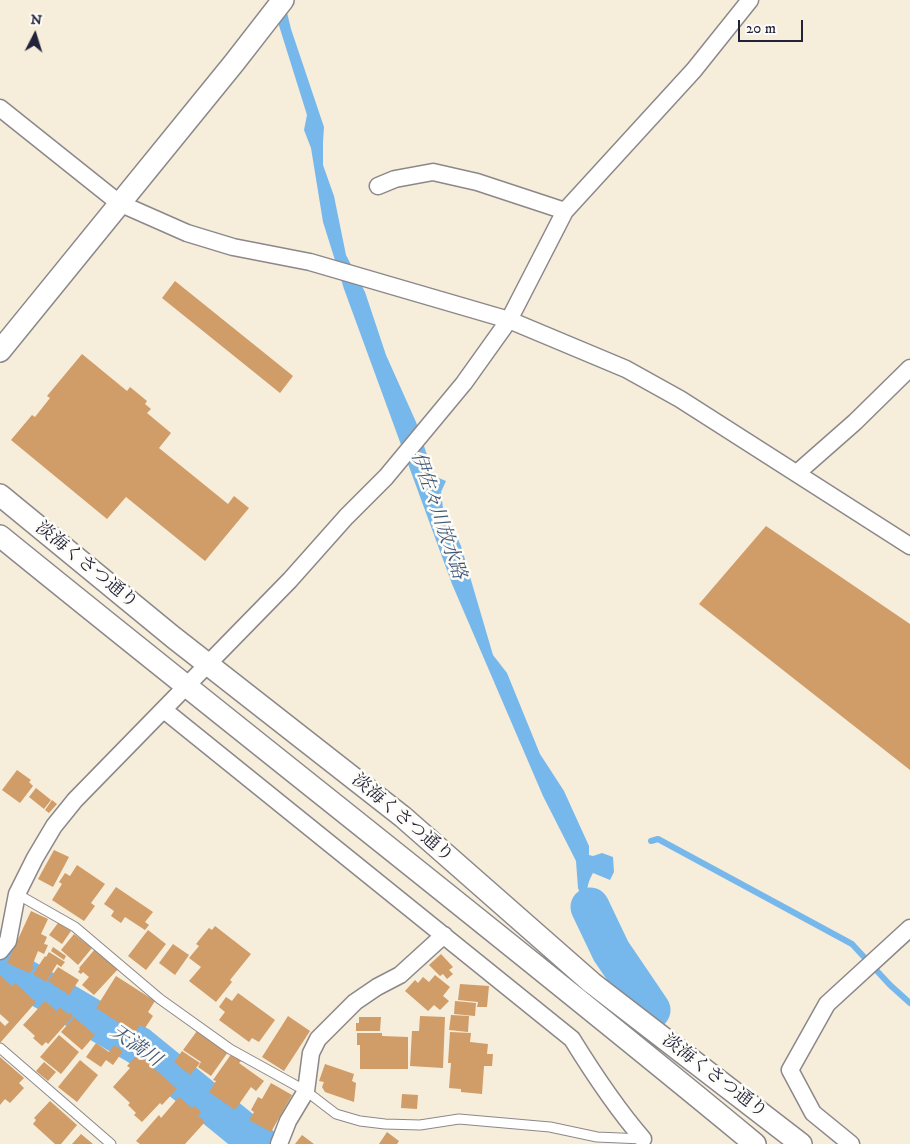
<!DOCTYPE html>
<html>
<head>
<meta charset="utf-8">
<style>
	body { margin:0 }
	#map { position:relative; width:910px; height:1144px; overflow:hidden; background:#f6edda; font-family:"IM FELL DW Pica",serif }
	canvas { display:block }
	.north { position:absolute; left:10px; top:10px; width:50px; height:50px; -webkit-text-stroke:4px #fdfcf7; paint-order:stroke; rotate:5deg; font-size:14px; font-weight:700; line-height:20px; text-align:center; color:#22223b }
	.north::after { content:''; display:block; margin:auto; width:18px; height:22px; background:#22223b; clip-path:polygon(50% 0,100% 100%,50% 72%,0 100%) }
	.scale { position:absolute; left:738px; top:20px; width:65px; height:22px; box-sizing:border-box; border:2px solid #22223b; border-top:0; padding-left:6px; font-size:15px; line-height:18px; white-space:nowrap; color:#22223b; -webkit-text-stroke:4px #fdfcf7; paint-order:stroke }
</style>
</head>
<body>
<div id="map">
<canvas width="910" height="1144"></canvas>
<div class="north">N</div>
<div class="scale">20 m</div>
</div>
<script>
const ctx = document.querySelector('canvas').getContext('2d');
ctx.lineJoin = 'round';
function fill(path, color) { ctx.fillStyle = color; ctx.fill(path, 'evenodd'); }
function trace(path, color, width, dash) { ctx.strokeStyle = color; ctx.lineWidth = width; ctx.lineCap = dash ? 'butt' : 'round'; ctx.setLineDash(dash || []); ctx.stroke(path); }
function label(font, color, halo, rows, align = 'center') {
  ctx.font = font + ' "IM FELL DW Pica","Noto Serif JP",serif'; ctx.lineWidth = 5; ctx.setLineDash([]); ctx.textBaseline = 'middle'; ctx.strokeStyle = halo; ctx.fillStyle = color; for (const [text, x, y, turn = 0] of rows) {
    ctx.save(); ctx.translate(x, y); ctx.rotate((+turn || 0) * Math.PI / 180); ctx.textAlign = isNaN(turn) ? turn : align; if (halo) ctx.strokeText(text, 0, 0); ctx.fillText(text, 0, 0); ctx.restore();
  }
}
const water = new Path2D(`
	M 271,0 L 284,0 L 291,29 L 324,127 L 323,142 L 323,165 L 334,196 L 346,255 L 365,292 L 386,355 L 416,422 L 434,476 L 446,481 L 441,492 L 445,525 L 452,526 L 461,546 L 493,655 L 507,673 L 540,754 L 564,791 L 589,846 L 589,855 L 593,856 L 602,853 L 613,857 L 614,872 L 610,880 L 593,873 C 589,880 586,888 588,896 C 593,916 611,940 622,959 L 608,950 L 586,910 L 578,888 L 576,861 L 543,796 L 452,584 L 344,289 L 323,222 L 311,148 L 304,130 L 307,115 Z`);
const stream = new Path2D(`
	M 651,841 L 658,839 L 852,944 L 890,985 L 910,1003`);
const river = new Path2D(`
	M 590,907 L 611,951 L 651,1010
	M 0,964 L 139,1046 L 259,1144`);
const building = new Path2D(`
	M 175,281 L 293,376 L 280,393 L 162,298 Z
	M 82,354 L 127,391 L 130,387 L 147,401 L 145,404 L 151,409 L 147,413 L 171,433 L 159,448 L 228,504 L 234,496 L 249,508 L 205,561 L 126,497 L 107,519 L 11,440 L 32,415 L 35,417 L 50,398 L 47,396 Z
	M 766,526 L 910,624 L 910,770 L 699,604 Z
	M 17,770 L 31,780 L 29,782 L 33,786 L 20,803 L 2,790 Z
	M 36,788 L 51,800 L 44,809 L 29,797 Z
	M 52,800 L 57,804 L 49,813 L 45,810 Z
	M 54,850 L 69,857 L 53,887 L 38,879 Z
	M 77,865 L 105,884 L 91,903 L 95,906 L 84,921 L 52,900 L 62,884 L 59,882 L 65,873 L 70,876 Z
	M 116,887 L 153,912 L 145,922 L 149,925 L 145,930 L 125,917 L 121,923 L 111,916 L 114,911 L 104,904 Z
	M 31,911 L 48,919 L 41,934 L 47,937 L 44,944 L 48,945 L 44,954 L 38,951 L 32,966 L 34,967 L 31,972 L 29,971 L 29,973 L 7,963 Z
	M 58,923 L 71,931 L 62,944 L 49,935 Z
	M 215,926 L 251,954 L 230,980 L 232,982 L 216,1002 L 189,981 L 201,967 L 189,958 L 199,946 L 196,944 L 209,928 L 212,930 Z
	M 148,930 L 166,944 L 146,970 L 128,956 Z
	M 74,934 L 92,948 L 78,965 L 61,950 Z
	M 173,944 L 189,955 L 175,975 L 159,963 Z
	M 53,947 L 66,956 L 64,960 L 51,951 Z
	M 95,949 L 118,969 L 94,995 L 82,985 L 89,977 L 83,972 L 81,974 L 78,972 L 80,969 L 79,968 Z
	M 49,952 L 65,962 L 61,967 L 57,964 L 46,982 L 33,974 L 45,956 L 46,957 Z
	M 441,954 L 453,967 L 449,970 L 453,974 L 447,979 L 443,974 L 440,976 L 429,965 Z
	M 58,967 L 79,980 L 69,995 L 48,981 Z
	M 0,975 L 12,986 L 15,983 L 36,1002 L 0,1043 L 0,1021 L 5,1026 L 9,1022 L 0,1014 Z
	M 435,975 L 450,987 L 443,996 L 449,1001 L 440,1010 L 434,1005 L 428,1011 L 405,991 L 415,980 L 418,983 L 423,977 L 429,982 Z
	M 116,976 L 155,1001 L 148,1012 L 153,1016 L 145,1028 L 140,1025 L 135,1033 L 96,1008 Z
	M 460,984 L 489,986 L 487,1007 L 477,1007 L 478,1002 L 458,1000 Z
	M 238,993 L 275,1020 L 259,1042 L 252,1038 L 249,1042 L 219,1020 L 225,1012 L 219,1007 L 226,997 L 232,1001 Z
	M 45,1001 L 57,1011 L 60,1007 L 68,1014 L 70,1012 L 73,1016 L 48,1044 L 46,1042 L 42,1046 L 33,1038 L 35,1036 L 23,1025 Z
	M 455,1001 L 476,1003 L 475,1016 L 454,1014 Z
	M 451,1015 L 469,1016 L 468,1032 L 449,1030 Z
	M 288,1016 L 310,1031 L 284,1071 L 262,1057 Z
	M 420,1016 L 445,1017 L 443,1068 L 410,1066 L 412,1031 L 419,1031 Z
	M 74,1017 L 95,1035 L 82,1050 L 61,1032 Z
	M 359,1017 L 381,1017 L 380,1031 L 356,1031 L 356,1023 L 359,1023 Z
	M 197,1031 L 228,1052 L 211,1076 L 198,1067 L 201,1062 L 183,1050 Z
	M 450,1032 L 471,1033 L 470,1042 L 488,1044 L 487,1054 L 493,1054 L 492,1066 L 484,1066 L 482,1094 L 461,1092 L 461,1089 L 449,1088 L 451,1063 L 448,1063 Z
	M 357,1033 L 382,1033 L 382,1036 L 408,1037 L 408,1069 L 360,1069 L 360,1045 L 357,1045 Z
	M 59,1035 L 79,1052 L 61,1074 L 40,1057 Z
	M 96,1043 L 109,1052 L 114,1045 L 123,1051 L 113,1065 L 106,1060 L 101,1067 L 86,1057 Z
	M 182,1051 L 200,1063 L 190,1075 L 174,1062 Z
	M 232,1053 L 242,1060 L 239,1063 L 264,1081 L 256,1091 L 251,1087 L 235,1110 L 209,1092 L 216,1081 L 213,1080 Z
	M 138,1054 L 177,1089 L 162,1105 L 160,1103 L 142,1122 L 134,1115 L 136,1113 L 128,1105 L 130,1103 L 113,1087 L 130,1068 L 127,1066 Z
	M 0,1057 L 24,1078 L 19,1083 L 24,1088 L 10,1103 L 5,1099 L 0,1105 Z
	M 80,1060 L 98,1075 L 77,1102 L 58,1087 Z
	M 44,1062 L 56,1072 L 48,1081 L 36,1071 Z
	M 325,1064 L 354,1074 L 352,1081 L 356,1083 L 354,1102 L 325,1092 L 322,1087 L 324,1082 L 319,1081 Z
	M 271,1083 L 292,1095 L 271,1132 L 249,1120 L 254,1112 L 251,1110 L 258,1097 L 262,1099 Z
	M 402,1094 L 418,1095 L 417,1109 L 401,1108 Z
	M 179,1097 L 192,1108 L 194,1106 L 201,1112 L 198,1116 L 205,1122 L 185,1144 L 140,1144 L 136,1141 L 159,1115 L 161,1118 Z
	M 50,1101 L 77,1125 L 61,1144 L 55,1144 L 33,1124 L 36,1120 L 34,1118 Z
	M 387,1132 L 399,1141 L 397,1144 L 379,1144 Z
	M 81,1134 L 93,1144 L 72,1144 Z
	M 302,1135 L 314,1144 L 295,1144 Z`);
const service = new Path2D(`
	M 17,894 L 75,927 L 160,999 L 230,1049 L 306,1091 L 336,1114 L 360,1121 L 385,1124 L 420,1125 L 459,1119 L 550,1127 L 597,1137 L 643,1139
	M 0,1048 L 111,1144`);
const minor = new Path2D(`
	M 0,108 L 119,203 L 187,233 L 233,247 L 310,262 L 509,320 L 626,369 L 680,399 L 910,546
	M 378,186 L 395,179 L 433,172 L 477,182 L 565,211
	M 797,473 L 855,422 L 910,368
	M 164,710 L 572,1039 C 593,1073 616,1108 643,1139
	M 0,951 L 8,941 L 17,894 L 35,858 L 54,826 L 75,800 L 290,580 L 346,517 L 386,477 L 464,383 L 509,320 L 565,211 L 694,70 L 750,0
	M 279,1144 L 288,1121 L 306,1091 L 311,1053 L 318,1039 L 355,1002 L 377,987 L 400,975 L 444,935
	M 851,1144 L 813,1113 L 790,1070 L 827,1004 L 910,928`);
const tertiary = new Path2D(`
	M 0,351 L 234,63 L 283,0
	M 0,495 L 173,637 L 403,817 L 592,983 L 801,1144
	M 0,536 C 251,740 506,938 755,1144`);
const streetNames = [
	["淡海くさつ通り",86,566,39],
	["淡海くさつ通り",402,819,40],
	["淡海くさつ通り",714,1077,37]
];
const waterNames = [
	["伊佐々川放水路",437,516,71],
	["天満川",135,1047,35]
];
fill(water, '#77b8ec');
trace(stream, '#77b8ec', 6);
trace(river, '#77b8ec', 39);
fill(building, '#d09c68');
trace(service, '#8c888a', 11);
trace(minor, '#8c888a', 19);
trace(tertiary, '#8c888a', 24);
trace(service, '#fff', 9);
trace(minor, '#fff', 16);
trace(tertiary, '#fff', 21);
label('18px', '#22223b', '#fdfcf7', streetNames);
label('italic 19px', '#405679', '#fdfcf7', waterNames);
</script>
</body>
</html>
